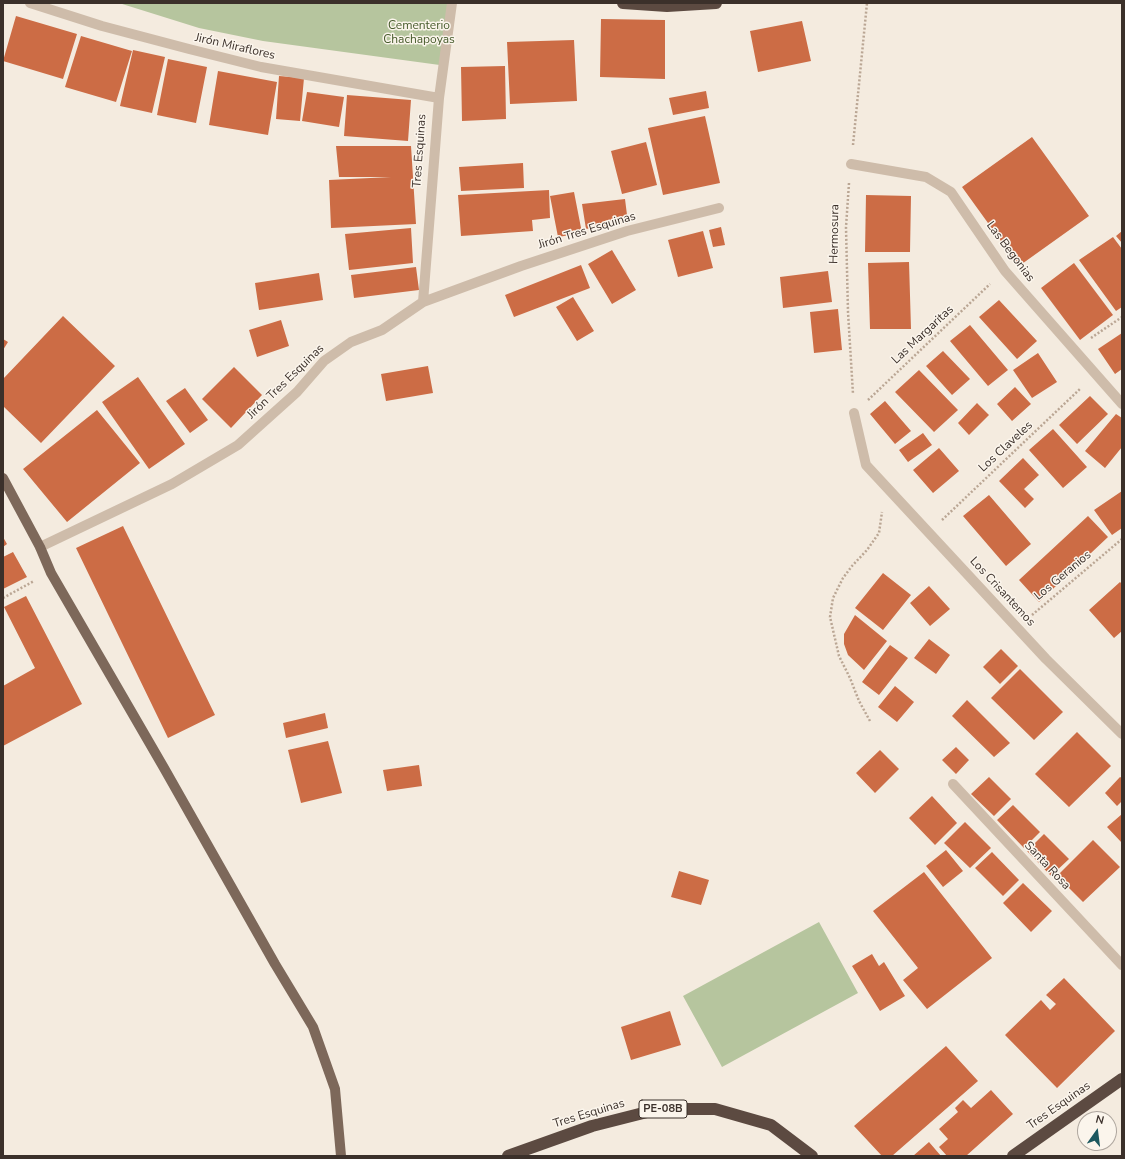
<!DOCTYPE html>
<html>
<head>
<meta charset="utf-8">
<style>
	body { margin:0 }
	#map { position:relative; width:1125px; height:1159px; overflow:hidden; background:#f4ebdf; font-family:"Nunito Sans",sans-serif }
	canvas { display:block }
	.frame { position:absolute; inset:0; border:4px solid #3b302a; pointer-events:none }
	.north { position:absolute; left:1077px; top:1111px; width:40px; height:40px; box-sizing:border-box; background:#fbf5ec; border:1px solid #aea69e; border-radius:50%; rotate:14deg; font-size:11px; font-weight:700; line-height:16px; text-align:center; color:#3b302a }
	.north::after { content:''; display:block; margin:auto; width:14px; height:18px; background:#1c585f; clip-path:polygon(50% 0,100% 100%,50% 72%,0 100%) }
</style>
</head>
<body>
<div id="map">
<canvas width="1125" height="1159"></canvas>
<div class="frame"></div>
<div class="north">N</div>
</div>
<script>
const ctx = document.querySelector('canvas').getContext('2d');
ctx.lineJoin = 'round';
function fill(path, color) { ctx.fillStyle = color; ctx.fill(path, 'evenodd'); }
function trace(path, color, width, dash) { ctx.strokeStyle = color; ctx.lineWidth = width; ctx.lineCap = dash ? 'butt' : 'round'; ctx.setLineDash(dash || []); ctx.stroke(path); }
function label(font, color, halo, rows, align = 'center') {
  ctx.font = font + ' "Nunito Sans",sans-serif'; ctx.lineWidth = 3; ctx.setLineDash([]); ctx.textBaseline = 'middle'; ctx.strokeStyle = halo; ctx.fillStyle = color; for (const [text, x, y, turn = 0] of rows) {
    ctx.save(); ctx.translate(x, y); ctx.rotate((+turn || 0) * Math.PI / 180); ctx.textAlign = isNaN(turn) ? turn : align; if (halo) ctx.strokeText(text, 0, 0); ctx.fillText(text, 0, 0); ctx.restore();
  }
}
const green = new Path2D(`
	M 119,3 L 451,3 L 447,66 L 263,41 L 199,28 Z
	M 819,922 L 858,993 L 722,1067 L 683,996 Z`);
const building = new Path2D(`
	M 16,16 L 77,34 L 63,79 L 3,61 Z
	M 601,19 L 665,20 L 665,79 L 600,77 Z
	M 802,21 L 811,61 L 758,72 L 750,31 Z
	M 81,36 L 132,51 L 116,102 L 65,87 Z
	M 574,40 L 577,101 L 510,104 L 507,42 Z
	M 133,50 L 165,57 L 152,113 L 120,106 Z
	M 168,59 L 207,67 L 196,123 L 157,115 Z
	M 505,66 L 506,119 L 462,121 L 461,67 Z
	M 218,71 L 277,82 L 268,135 L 209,125 Z
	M 279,76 L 304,78 L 300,121 L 276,119 Z
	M 706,91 L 709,108 L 673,115 L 669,98 Z
	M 307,92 L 344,97 L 339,127 L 302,121 Z
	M 347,95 L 411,100 L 408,141 L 344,136 Z
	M 705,116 L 720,183 L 663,195 L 648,128 Z
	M 1032,137 L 1089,216 L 1019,266 L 962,187 Z
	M 646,142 L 657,185 L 622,194 L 611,151 Z
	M 336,146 L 411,146 L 416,224 L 331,228 L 329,180 L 391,177 L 339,177 Z
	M 523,163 L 524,188 L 461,191 L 459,167 Z
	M 549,190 L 550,218 L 532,220 L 533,231 L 461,236 L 458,195 Z
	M 574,192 L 582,233 L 558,237 L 550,196 Z
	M 866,195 L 911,196 L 910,252 L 865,252 Z
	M 625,199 L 628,223 L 586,229 L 582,204 Z
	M 721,227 L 725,245 L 713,247 L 709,230 Z
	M 411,228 L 413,263 L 349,270 L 345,234 Z
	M 703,231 L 713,268 L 678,277 L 668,240 Z
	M 1122,231 L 1122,243 L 1116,236 Z
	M 1113,237 L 1122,249 L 1122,307 L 1116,311 L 1079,260 Z
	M 612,250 L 636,290 L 612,304 L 588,264 Z
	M 909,262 L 911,329 L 870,329 L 868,263 Z
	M 1074,263 L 1113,315 L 1080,340 L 1041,288 Z
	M 581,265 L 590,288 L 514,317 L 505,295 Z
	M 416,267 L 419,290 L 354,298 L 351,275 Z
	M 828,271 L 832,302 L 783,308 L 780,277 Z
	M 319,273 L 323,300 L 259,310 L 255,283 Z
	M 573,297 L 594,331 L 577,341 L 556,307 Z
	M 999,300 L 1037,341 L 1017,359 L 979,317 Z
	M 838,309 L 842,350 L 814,353 L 810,312 Z
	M 63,316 L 115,366 L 41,443 L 3,406 L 3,379 Z
	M 281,320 L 289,346 L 257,357 L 249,330 Z
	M 970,325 L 1008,370 L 988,386 L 950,341 Z
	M 1122,333 L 1122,369 L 1115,374 L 1098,349 Z
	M 3,339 L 8,342 L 3,350 Z
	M 943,351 L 970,379 L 952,395 L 926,366 Z
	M 1038,353 L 1057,382 L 1032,398 L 1013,370 Z
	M 428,366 L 433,393 L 386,401 L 381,374 Z
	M 234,367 L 262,395 L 231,428 L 202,399 Z
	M 919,370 L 958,410 L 934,432 L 895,392 Z
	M 138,377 L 185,444 L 149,469 L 102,402 Z
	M 1015,387 L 1031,404 L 1012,421 L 997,404 Z
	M 185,388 L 208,420 L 190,433 L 166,401 Z
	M 1090,396 L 1108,414 L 1077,444 L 1059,425 Z
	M 885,401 L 911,431 L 895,444 L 870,414 Z
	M 977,403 L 989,415 L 969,435 L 958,423 Z
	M 97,410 L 140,463 L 67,522 L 23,469 Z
	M 1116,414 L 1122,418 L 1122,447 L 1105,468 L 1085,451 Z
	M 1053,429 L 1087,467 L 1063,488 L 1029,450 Z
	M 923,433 L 932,445 L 908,462 L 899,450 Z
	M 939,448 L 959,471 L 933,493 L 913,470 Z
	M 1023,458 L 1039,475 L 1024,489 L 1034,499 L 1025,508 L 999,481 Z
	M 1122,491 L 1122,528 L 1112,535 L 1094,510 Z
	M 989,495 L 1031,544 L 1006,566 L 963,516 Z
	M 1088,516 L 1108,537 L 1039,602 L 1019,580 Z
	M 123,526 L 215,715 L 168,738 L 76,548 Z
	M 3,537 L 7,544 L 3,547 Z
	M 13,552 L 27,577 L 3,589 L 3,557 Z
	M 883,573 L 911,595 L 883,630 L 855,608 Z
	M 1120,582 L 1122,584 L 1122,631 L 1114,638 L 1089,610 Z
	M 929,586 L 950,609 L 930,626 L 910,603 Z
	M 26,596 L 82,704 L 3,746 L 3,686 L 35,668 L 4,607 Z
	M 855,615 L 887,641 L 864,670 L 848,655 L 844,644 L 844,634 Z
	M 929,639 L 950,655 L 936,674 L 914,658 Z
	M 890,645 L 908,658 L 879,695 L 862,682 Z
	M 1001,649 L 1018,666 L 1000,684 L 983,667 Z
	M 1020,669 L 1063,712 L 1034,740 L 991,698 Z
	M 895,686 L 914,702 L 897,722 L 878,707 Z
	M 967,700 L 1010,743 L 994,757 L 952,716 Z
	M 325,713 L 328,728 L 286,738 L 283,723 Z
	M 1077,732 L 1111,766 L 1069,807 L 1035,774 Z
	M 328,741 L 342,793 L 301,803 L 288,750 Z
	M 956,747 L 969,760 L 956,774 L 942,760 Z
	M 880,750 L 899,769 L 875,793 L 856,773 Z
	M 419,765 L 422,786 L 387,791 L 383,770 Z
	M 989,777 L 1011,799 L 994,816 L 971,794 Z
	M 1120,777 L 1122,778 L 1122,801 L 1117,806 L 1105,793 Z
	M 932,796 L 957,823 L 935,845 L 909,818 Z
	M 1013,805 L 1040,832 L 1024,848 L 997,820 Z
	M 1122,814 L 1122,843 L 1107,827 Z
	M 965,822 L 991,848 L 970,868 L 944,843 Z
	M 1044,834 L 1069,859 L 1051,876 L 1027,851 Z
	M 1093,840 L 1120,867 L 1083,902 L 1057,876 Z
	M 946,850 L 963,871 L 943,887 L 926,866 Z
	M 992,852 L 1019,880 L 1003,896 L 975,868 Z
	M 679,871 L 709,880 L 701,905 L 671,897 Z
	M 924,872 L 992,958 L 927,1009 L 903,980 L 918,968 L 873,911 Z
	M 1023,883 L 1052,911 L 1031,932 L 1003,903 Z
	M 872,954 L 879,966 L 884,962 L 905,996 L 880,1011 L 852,966 Z
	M 1064,978 L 1115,1031 L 1057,1088 L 1005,1035 L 1041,1000 L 1050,1010 L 1056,1004 L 1046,995 Z
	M 670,1011 L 681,1045 L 631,1060 L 621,1027 Z
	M 946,1046 L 978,1081 L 892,1156 L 882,1156 L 854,1126 Z
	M 991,1090 L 1013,1114 L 966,1156 L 947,1156 L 939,1147 L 948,1139 L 939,1129 L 958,1112 L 955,1108 L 963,1100 L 971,1108 Z
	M 929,1142 L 941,1156 L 913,1156 Z`);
const path = new Path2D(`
	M 853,145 L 867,3
	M 849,183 L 846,227 L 848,312 L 853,394
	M 1091,338 L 1122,317
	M 868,400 L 990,284
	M 942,520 L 1081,388
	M 3,598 L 34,581
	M 1032,615 L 1122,539
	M 870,721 L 859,701 L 850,678 L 839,656 L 830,617 L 833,598 L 843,578 L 852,566 L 867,550 L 879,533 L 882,512`);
const minor = new Path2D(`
	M 30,3 L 102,26 L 189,49 L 261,67 L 439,98
	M 851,164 L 926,177 L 951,192 L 1005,271 L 1122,404
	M 423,302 L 439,98 L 452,3
	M 854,413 L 866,465 L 1046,659 L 1122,734
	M 40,547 L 172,484 L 238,445 L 297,392 L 324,361 L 351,342 L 382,330 L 423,302 L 521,266 L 627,231 L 719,208
	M 953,784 L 1122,965`);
const major = new Path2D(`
	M 3,478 L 40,547 L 51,573 L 164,768 L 275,964 L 313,1027 L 335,1089 L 341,1156`);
const highway = new Path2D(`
	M 623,3 L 667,6 L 716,3
	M 508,1156 L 592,1126 L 659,1109 L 715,1109 L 771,1125 L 812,1156
	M 1013,1156 L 1122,1079`);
const shields = [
	[663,1109,48]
];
const shieldNames = [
	["PE-08B",663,1109]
];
const parkNames = [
	["Cementerio",419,26],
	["Chachapoyas",419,40]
];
const streetNames = [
	["Jirón Miraflores",235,47,13],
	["Tres Esquinas",420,151,-86],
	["Jirón Tres Esquinas",587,231,-17],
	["Hermosura",835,234,-89],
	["Las Begonias",1010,252,53],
	["Las Margaritas",923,335,-43],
	["Jirón Tres Esquinas",286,382,-44],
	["Los Claveles",1006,447,-43],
	["Los Geranios",1063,576,-40],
	["Los Crisantemos",1002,592,47],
	["Santa Rosa",1047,866,47],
	["Tres Esquinas",1059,1106,-35],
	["Tres Esquinas",589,1114,-17]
];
fill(green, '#b6c59e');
fill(building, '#cc6c45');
trace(path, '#baa694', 2.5, [2, 2]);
trace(minor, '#cebcaa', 10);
trace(major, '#7d685a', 10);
trace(highway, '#5c4a41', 12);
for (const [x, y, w] of shields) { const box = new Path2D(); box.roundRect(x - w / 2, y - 9, w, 18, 3); ctx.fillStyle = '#fbf5ec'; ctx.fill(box); trace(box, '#3b302a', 1); }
label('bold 11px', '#3b302a', null, shieldNames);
label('12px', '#475b2c', '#fbf5ec', parkNames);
label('12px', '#3b302a', '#fbf5ec', streetNames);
</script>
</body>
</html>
